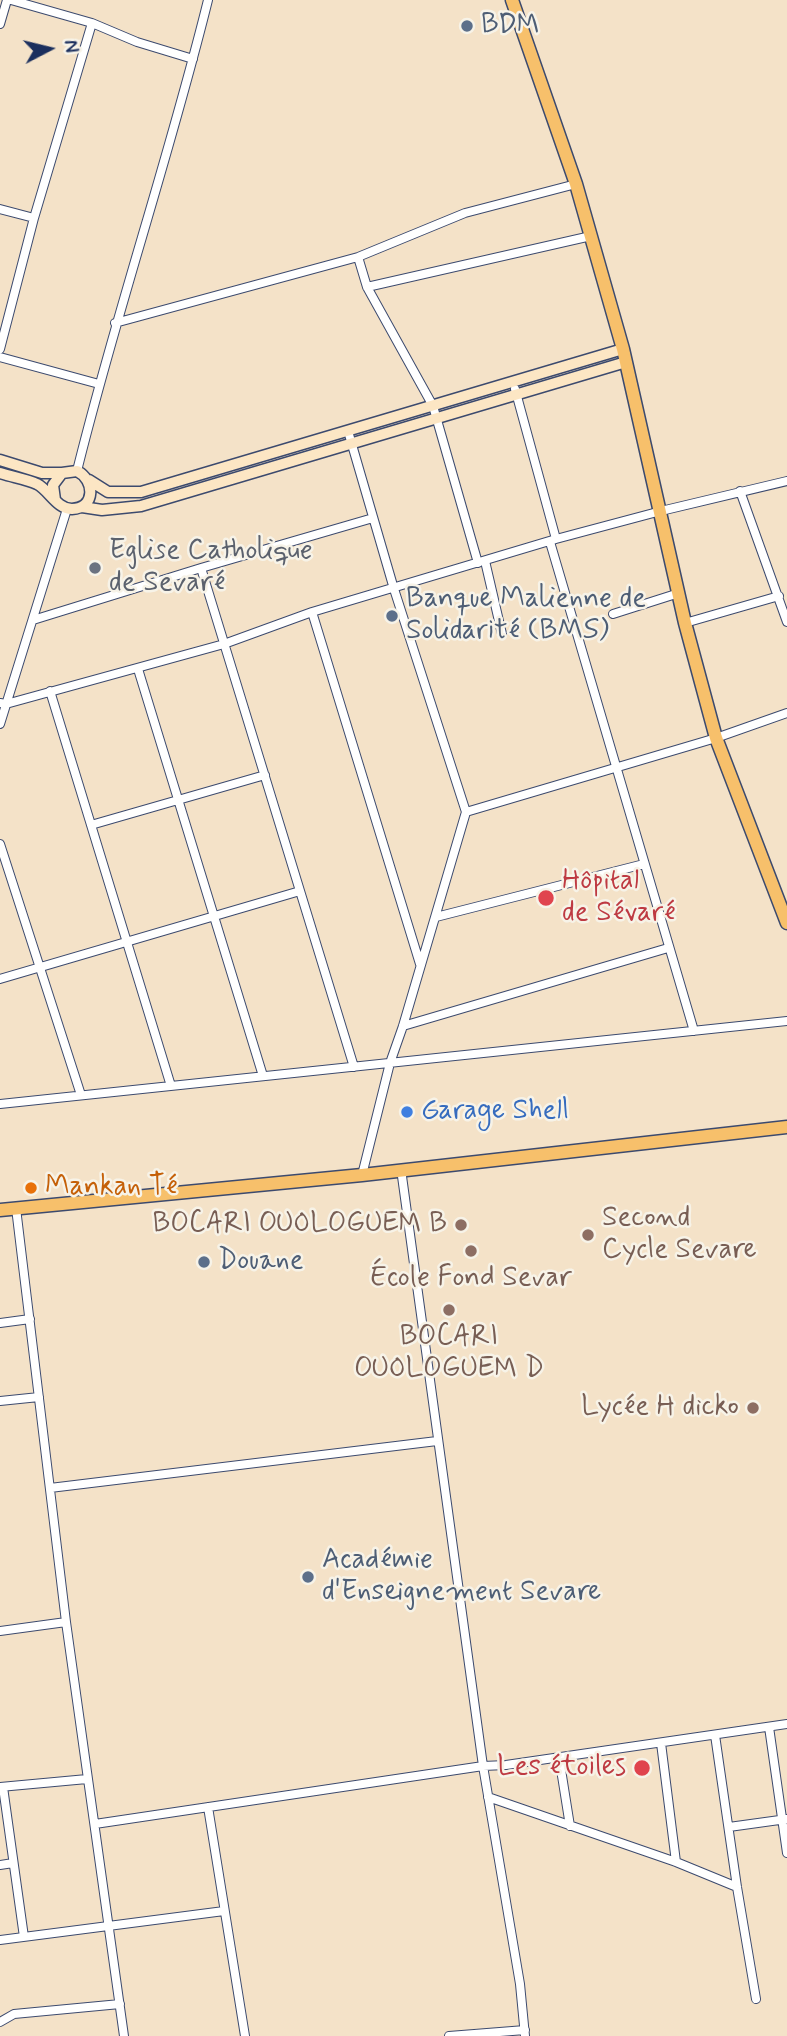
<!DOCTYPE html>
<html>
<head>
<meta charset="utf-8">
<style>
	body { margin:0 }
	#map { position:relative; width:787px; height:2036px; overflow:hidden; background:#f4e2c8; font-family:Mynerve,sans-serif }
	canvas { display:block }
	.north { position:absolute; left:14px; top:14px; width:70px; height:70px; -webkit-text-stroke:5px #f7f3e8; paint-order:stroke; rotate:83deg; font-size:19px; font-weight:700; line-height:28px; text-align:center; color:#1b2f5e }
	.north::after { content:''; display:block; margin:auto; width:24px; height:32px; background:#1b2f5e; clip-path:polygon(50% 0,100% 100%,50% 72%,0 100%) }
</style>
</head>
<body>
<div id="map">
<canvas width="787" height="2036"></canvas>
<div class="north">N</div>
</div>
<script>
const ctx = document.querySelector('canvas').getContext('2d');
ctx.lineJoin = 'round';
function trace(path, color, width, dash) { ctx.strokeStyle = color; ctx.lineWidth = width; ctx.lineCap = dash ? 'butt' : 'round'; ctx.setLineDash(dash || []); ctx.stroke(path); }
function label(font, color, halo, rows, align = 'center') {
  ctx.font = font + ' Mynerve,sans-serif'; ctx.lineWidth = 5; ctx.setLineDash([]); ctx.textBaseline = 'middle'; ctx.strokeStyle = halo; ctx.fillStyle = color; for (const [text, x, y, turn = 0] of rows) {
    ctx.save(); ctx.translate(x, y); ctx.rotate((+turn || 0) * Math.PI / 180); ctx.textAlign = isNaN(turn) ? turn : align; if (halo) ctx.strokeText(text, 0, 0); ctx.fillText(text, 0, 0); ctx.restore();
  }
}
const street = new Path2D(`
	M 11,0 L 92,23 L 137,42 L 193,59
	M 0,24 L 7,0
	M 0,209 L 34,218
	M 358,257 L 367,287 L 433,406 L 478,563
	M 367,287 L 591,236
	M 115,323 L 358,257 L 465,213 L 576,184
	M 0,349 L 34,218 L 92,23
	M 0,357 L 99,384
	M 515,389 L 556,539
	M 348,431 L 394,589 L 466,812 L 403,1026 L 390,1063 L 362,1175
	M 77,471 C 116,313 169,158 208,0
	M 740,491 L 787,622
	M 550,542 L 694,1031
	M 485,561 L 502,634
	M 201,568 L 354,1067
	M 312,612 L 420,964
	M 613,614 L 679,593
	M 33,620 L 201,568 L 373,518
	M 685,623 L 779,596
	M 138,669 L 263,1076
	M 50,691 L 171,1086
	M 0,703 L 6,704 L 224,644 L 312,612 L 556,539 L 661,511 L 787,481
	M 0,724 L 67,509
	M 466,812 L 716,738 L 787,713
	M 91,825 L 265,775
	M 0,844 L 81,1095
	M 436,917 L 644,864
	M 0,979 L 300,891
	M 403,1026 L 668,948
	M 0,1104 L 787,1021
	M 401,1169 L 483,1766 L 520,1984 L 525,2036
	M 16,1208 L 66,1622 L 124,2036
	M 0,1323 L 30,1319
	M 0,1401 L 39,1397
	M 50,1488 L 437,1441
	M 0,1631 L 66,1622
	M 769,1727 L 787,1853
	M 715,1735 L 737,1887 L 756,1999
	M 661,1743 L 676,1862
	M 559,1757 L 570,1826
	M 0,1787 L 87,1779
	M 3,1787 L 24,1937
	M 488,1797 L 676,1862 L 737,1887
	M 208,1807 L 245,2036
	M 95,1824 L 483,1766 L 506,1765 L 787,1724
	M 729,1827 L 787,1819
	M 0,1865 L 13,1863
	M 0,1940 L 224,1911
	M 0,2022 L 14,2014 L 120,2004
	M 449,2036 L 525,2030`);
const secondary = new Path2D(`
	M 0,460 L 42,473 L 62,473
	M 0,473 C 12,477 26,479 37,484 C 49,490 57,509 72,509 C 96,508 95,480 77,471 L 62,473 L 53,485 L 55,500
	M 89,480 L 108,492 L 141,492 L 623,349
	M 82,507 L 102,510 L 141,506 L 626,362`);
const primary = new Path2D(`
	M 512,0 L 576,184 L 623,349 L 685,623 L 716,738 L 787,923
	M 0,1210 L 362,1175 L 787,1127`);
const markers = [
	[467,26,7,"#5c6f8a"],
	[95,568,7,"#6b7280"],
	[392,616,7,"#5c6f8a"],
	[546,898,9,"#e0444e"],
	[407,1112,7,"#3f7fe0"],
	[31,1188,7,"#e8710a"],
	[461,1225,7,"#8d6e63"],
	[588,1235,7,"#8d6e63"],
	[471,1251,7,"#8d6e63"],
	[204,1262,7,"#5c6f8a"],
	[449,1310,7,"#8d6e63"],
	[753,1408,7,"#8d6e63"],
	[308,1577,7,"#5c6f8a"],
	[642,1768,9,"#e0444e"]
];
const serviceNames = [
	["BDM",481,26],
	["Banque Malienne de",406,600],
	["Solidarité (BMS)",406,632],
	["Douane",218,1262],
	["Académie",322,1561],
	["d'Enseignement Sevare",322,1593]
];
const worshipNames = [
	["Eglise Catholique",109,552],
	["de Sevaré",109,584]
];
const healthNames = [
	["Hôpital",562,882],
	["de Sévaré",562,914],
	["Les étoiles",626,1768,"right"]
];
const shopNames = [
	["Garage Shell",421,1112]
];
const foodNames = [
	["Mankan Té",45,1188]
];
const educationNames = [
	["Second",602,1219,"left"],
	["Cycle Sevare",602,1251,"left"],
	["BOCARI OUOLOGUEM B",447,1225],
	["École Fond Sevar",471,1279,"center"],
	["BOCARI",449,1338,"center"],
	["OUOLOGUEM D",449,1370,"center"],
	["Lycée H dicko",739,1408]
];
trace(street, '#3c4a6e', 10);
trace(secondary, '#3c4a6e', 13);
trace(primary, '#3c4a6e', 15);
trace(street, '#fff', 8);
trace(secondary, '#fce6c4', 10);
trace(primary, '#f7c06b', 12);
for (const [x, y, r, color] of markers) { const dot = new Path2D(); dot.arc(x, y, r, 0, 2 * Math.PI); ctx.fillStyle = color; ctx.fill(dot); trace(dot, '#f7f3e8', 2.5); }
label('28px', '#4e5e75', '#f7f3e8', serviceNames, 'left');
label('28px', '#5b616d', '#f7f3e8', worshipNames, 'left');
label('28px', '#be3a42', '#f7f3e8', healthNames, 'left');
label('28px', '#366cbe', '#f7f3e8', shopNames, 'left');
label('28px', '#c56008', '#f7f3e8', foodNames, 'left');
label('28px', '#785e54', '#f7f3e8', educationNames, 'right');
</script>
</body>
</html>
